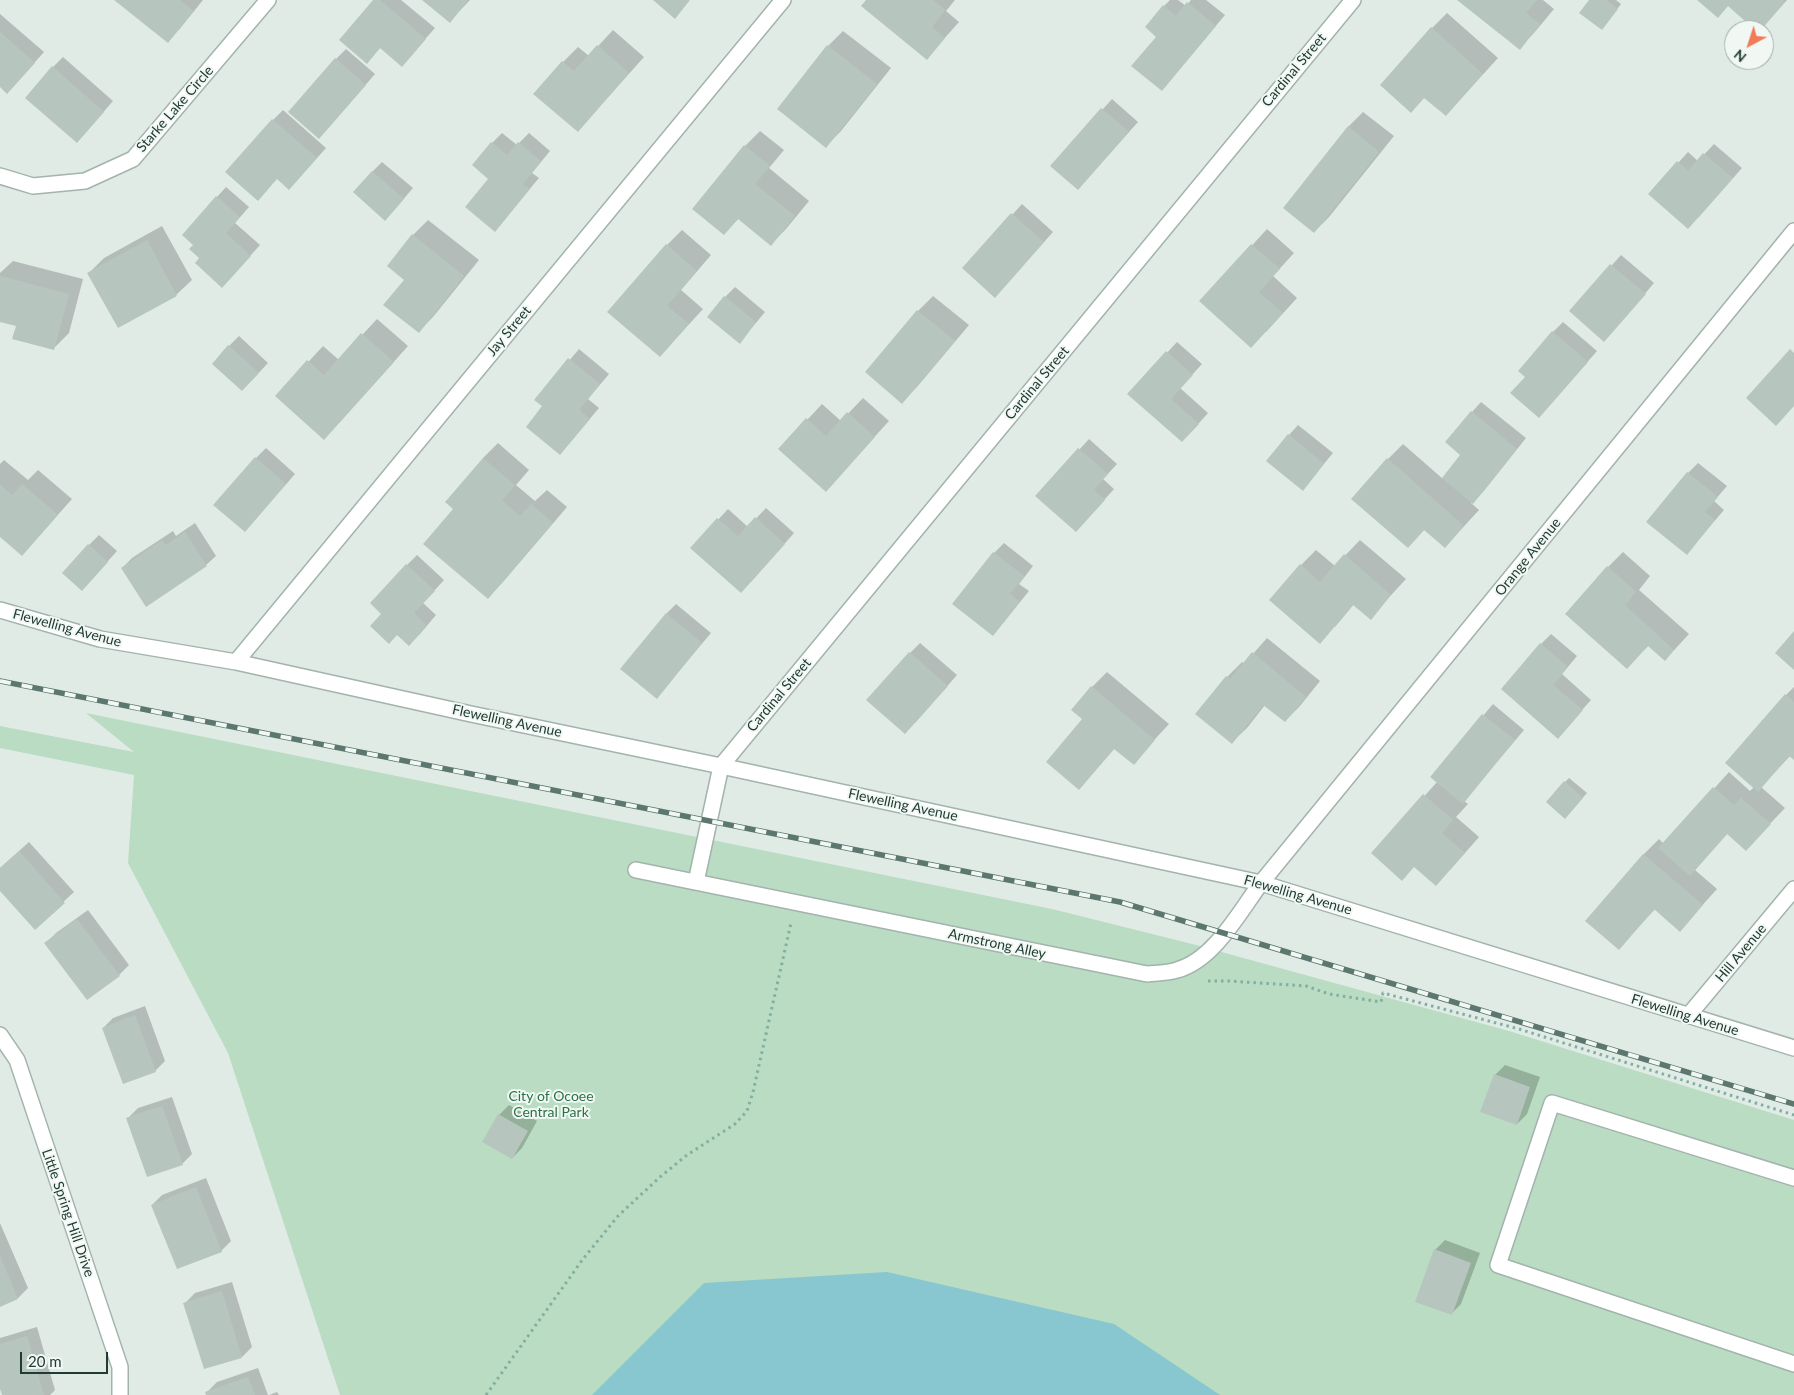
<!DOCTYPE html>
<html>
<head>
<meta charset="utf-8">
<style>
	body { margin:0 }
	#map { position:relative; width:1794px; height:1395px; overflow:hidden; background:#e0ebe6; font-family:Lato,sans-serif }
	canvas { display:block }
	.north { position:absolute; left:1724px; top:20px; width:50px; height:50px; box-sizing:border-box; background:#f1f8f4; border:1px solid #9eaca7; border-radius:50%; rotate:220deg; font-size:14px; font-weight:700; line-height:20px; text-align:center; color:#213b34 }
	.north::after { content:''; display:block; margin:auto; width:18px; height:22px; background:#f17b58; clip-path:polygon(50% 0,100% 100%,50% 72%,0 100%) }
	.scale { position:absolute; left:20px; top:1352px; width:88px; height:22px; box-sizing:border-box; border:2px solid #213b34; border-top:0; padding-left:6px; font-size:15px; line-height:18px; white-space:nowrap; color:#213b34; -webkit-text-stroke:4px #f1f8f4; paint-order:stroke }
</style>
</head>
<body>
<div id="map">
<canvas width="1794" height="1395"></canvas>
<div class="north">N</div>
<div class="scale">20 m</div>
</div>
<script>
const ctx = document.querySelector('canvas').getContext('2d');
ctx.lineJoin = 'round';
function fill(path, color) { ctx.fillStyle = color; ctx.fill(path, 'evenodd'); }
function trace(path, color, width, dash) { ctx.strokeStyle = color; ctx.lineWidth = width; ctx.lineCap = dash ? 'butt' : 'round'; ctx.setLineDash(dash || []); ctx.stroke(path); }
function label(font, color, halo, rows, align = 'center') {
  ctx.font = font + ' Lato,sans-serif'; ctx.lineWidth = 4; ctx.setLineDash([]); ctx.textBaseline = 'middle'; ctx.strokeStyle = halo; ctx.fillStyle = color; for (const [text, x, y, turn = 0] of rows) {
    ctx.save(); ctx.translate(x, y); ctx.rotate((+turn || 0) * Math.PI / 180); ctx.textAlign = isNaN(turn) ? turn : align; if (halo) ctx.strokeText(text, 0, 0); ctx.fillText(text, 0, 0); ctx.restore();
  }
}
const green = new Path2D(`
	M 86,713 L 1052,909 L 1196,945 L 1509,1031 L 1794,1120 L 1794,1395 L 340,1395 L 228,1053 L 128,863 L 134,775 L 0,748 L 0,726 L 134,752 Z`);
const water = new Path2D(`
	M 887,1272 L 1114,1324 L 1220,1395 L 592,1395 L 704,1283 Z`);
const shadow = new Path2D(`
	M 116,0 L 203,0 L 178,31 Z
	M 375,0 L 401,0 L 435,28 L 411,55 L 381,47 L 376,52 Z
	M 424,0 L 470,0 L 450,21 Z
	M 867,0 L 955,0 L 946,11 L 959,22 L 927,58 Z
	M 1170,0 L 1178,0 L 1186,6 L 1191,0 L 1206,0 L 1225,15 L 1162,90 L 1158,37 L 1164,6 Z
	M 1459,0 L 1543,0 L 1554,9 L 1534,33 L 1519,48 Z
	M 1590,0 L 1616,0 L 1621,4 L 1606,24 Z
	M 1699,0 L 1787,0 L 1760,30 L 1757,30 L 1729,5 Z
	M 1447,13 L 1498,58 L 1446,115 L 1425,97 L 1411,111 L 1432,28 Z
	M 0,14 L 44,52 L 17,82 L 0,86 Z
	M 613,30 L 644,57 L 578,131 L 563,62 L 578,47 L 589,56 Z
	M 843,31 L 891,68 L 841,131 L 826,146 L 828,46 Z
	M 346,49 L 375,74 L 329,127 L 336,59 Z
	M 63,57 L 113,101 L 87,131 L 53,67 Z
	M 1112,99 L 1138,122 L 1087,179 L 1052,166 Z
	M 283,110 L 326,148 L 299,178 L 273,120 Z
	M 1363,112 L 1394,136 L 1329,217 L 1314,232 L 1348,127 Z
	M 760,131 L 784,150 L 769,168 L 809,201 L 786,229 L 771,244 L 739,218 L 724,234 L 745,146 Z
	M 502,133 L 517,145 L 529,133 L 550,151 L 532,173 L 539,178 L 495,230 L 490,179 L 492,143 Z
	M 1714,144 L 1742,168 L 1698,218 L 1650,194 L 1688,152 L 1698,161 Z
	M 382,162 L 413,188 L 395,209 L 372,172 Z
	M 226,187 L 249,207 L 235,223 L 260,245 L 232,276 L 201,258 L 195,245 L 217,197 Z
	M 1022,204 L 1053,232 L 1005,286 L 964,268 Z
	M 428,220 L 479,260 L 433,317 L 418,332 L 406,279 L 389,266 L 413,235 Z
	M 162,226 L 192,280 L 176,295 L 89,273 L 104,258 Z
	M 1267,229 L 1294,253 L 1273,276 L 1297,298 L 1266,332 L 1201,301 Z
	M 682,230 L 711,255 L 681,290 L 703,309 L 660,356 L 667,245 Z
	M 1621,255 L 1654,283 L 1614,330 L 1571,311 Z
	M 13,261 L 83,279 L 69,333 L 54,348 L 17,325 L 0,320 L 0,273 Z
	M 735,287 L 765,312 L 740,342 L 725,297 Z
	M 933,296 L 969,325 L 917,387 L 902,402 L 866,372 L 918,311 Z
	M 377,319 L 408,346 L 339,423 L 277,396 L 323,346 L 339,360 Z
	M 1563,322 L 1597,351 L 1549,406 L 1553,332 Z
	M 239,336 L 268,363 L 252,380 L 229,346 Z
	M 1177,342 L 1202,364 L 1180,388 L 1208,413 L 1192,431 L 1129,394 Z
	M 579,349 L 609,374 L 588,399 L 599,408 L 560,454 L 544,406 L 536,400 Z
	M 863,398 L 889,421 L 826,490 L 780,449 L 822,404 L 841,421 Z
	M 1481,402 L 1526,438 L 1483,492 L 1471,503 L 1479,510 L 1445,547 L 1425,529 L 1408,547 L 1388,459 L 1403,444 L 1443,479 L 1462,455 L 1472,412 Z
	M 1298,425 L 1333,453 L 1303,489 L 1289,435 Z
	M 1089,439 L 1117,464 L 1103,479 L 1114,489 L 1086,520 L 1037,496 Z
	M 498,443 L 529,470 L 516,485 L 535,501 L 547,490 L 567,507 L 503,582 L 488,597 L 455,509 L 483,458 Z
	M 266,448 L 295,474 L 255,520 L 256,458 Z
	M 4,460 L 28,480 L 38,470 L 72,499 L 22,555 L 0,536 L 0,464 Z
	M 1698,463 L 1727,486 L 1714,501 L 1724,510 L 1687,553 L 1688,473 Z
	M 766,508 L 794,533 L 751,582 L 692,548 L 728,509 L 748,527 Z
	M 195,523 L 216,556 L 206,565 L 122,568 L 132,558 L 173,531 L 176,536 Z
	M 99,535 L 117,551 L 92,579 L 89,545 Z
	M 1360,540 L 1406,579 L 1370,618 L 1354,604 L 1335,627 L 1301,565 L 1316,550 L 1335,566 Z
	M 1004,543 L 1033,566 L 1019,584 L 1029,591 L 993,635 L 953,603 L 994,553 Z
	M 1623,552 L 1650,576 L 1639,590 L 1689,634 L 1665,660 L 1649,645 L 1627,667 L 1608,567 Z
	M 417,555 L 444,580 L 423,603 L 436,615 L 419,635 L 383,614 L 407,565 Z
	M 676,604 L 711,633 L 657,697 L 666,614 Z
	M 1551,634 L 1577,656 L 1562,674 L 1591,700 L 1558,737 L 1541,644 Z
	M 1267,638 L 1320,681 L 1300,706 L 1285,721 L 1265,705 L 1247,728 L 1231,743 L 1227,677 L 1242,662 L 1244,664 Z
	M 920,643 L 957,675 L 915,723 L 910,653 Z
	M 1107,672 L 1169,724 L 1133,763 L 1115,748 L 1079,789 L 1084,719 L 1092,687 Z
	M 1794,687 L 1794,758 L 1791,755 L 1761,787 L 1785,808 L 1746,849 L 1728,833 L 1695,870 L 1717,889 L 1680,930 L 1655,909 L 1619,949 L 1587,921 L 1644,854 L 1659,839 L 1664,844 L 1729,772 L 1750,791 L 1754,787 L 1786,695 Z
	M 1493,704 L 1524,730 L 1464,801 L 1468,804 L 1456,817 L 1479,837 L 1450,870 L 1415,866 L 1373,853 L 1438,781 L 1432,776 Z
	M 1569,778 L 1587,793 L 1569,813 L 1565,782 Z
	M 29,842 L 74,892 L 35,928 L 0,889 L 0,868 Z
	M 88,910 L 129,965 L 119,975 L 46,943 L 56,933 Z
	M 145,1006 L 165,1061 L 155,1071 L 103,1028 L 113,1018 Z
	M 1505,1065 L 1540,1077 L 1527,1114 L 1517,1124 L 1495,1075 Z
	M 172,1097 L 192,1154 L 182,1164 L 128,1118 L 138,1108 Z
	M 509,1105 L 537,1121 L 522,1148 L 512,1158 L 499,1115 Z
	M 206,1178 L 231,1241 L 221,1251 L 152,1205 L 162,1195 Z
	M 0,1223 L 28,1288 L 18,1298 L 0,1306 Z
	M 1445,1240 L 1480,1253 L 1461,1304 L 1451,1314 L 1435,1250 Z
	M 232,1282 L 252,1347 L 242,1357 L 185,1303 L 195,1293 Z
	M 37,1327 L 55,1390 L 50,1395 L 3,1395 L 0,1386 L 0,1338 Z
	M 258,1368 L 268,1395 L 208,1395 L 207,1392 L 217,1382 Z
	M 277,1392 L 279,1395 L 269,1395 Z`);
const building = new Path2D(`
	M 114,0 L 180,0 L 194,11 L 168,43 Z
	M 373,0 L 380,0 L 426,39 L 402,67 L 380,48 L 367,64 L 339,40 Z
	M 422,0 L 468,0 L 450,23 Z
	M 653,0 L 690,0 L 675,19 Z
	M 866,0 L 933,0 L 945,10 L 932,27 L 945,38 L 927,60 L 861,6 Z
	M 1457,0 L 1537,0 L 1526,13 L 1540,24 L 1520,50 Z
	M 1589,0 L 1606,0 L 1618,9 L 1602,30 L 1579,13 Z
	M 1697,0 L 1783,0 L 1785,2 L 1761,30 L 1755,30 L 1728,6 L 1718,18 Z
	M 1187,2 L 1216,26 L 1162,91 L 1131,66 L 1156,37 L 1145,27 L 1163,5 L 1176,16 Z
	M 1431,27 L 1483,74 L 1446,116 L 1424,98 L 1411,113 L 1380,85 Z
	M 0,32 L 35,63 L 7,94 L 0,87 Z
	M 597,45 L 629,73 L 578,132 L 533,94 L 562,61 L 574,71 Z
	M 827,45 L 877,84 L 826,148 L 777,109 Z
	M 335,58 L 366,85 L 319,139 L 288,112 Z
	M 52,66 L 104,112 L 77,143 L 25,98 Z
	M 1101,108 L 1129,132 L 1078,190 L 1050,166 Z
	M 272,119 L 317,158 L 289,190 L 277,179 L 258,201 L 225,172 Z
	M 1348,126 L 1379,152 L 1314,233 L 1283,208 Z
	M 491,142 L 507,155 L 518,142 L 541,161 L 523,184 L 530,189 L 495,232 L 465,207 L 488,179 L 472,165 Z
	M 744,145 L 770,166 L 755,184 L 795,216 L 771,246 L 738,219 L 724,235 L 692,209 Z
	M 1703,153 L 1733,178 L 1688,229 L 1648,194 L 1677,161 L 1688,171 Z
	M 372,171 L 404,199 L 385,221 L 353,192 Z
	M 216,196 L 240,217 L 226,233 L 251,256 L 222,288 L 195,263 L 199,258 L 189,249 L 193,245 L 182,235 Z
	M 1011,213 L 1044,242 L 995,298 L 962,268 Z
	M 412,234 L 464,276 L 419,333 L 383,305 L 404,280 L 387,266 Z
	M 147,240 L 177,296 L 118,328 L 87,273 Z
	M 666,244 L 697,271 L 667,306 L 689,324 L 660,357 L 607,312 Z
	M 1251,244 L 1280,269 L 1259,292 L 1283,313 L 1251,348 L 1199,301 Z
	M 1610,264 L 1646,294 L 1604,342 L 1569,311 Z
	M 0,276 L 69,294 L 54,350 L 12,339 L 16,326 L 0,322 Z
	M 724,296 L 756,322 L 740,344 L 707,317 Z
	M 917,310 L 955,341 L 902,404 L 865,372 Z
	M 1552,331 L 1588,362 L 1539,418 L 1510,393 L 1525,377 L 1518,371 Z
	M 361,333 L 394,362 L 324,440 L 275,396 L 307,360 L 324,375 Z
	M 228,345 L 259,373 L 242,391 L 212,364 Z
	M 1790,349 L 1794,353 L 1794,406 L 1776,426 L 1746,398 Z
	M 1166,351 L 1193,375 L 1171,399 L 1199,424 L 1182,442 L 1127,394 Z
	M 568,358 L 600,384 L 579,410 L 590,419 L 560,455 L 526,427 L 542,406 L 534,400 Z
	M 1471,411 L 1517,449 L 1473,504 L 1442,478 L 1460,455 L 1445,442 Z
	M 847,412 L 875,437 L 826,492 L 778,449 L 806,418 L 826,436 Z
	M 1288,434 L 1324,464 L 1303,491 L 1266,461 Z
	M 1078,448 L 1108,474 L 1094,490 L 1105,500 L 1076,532 L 1035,496 Z
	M 255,457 L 286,484 L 245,532 L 213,505 Z
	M 483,458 L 515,485 L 502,501 L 520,516 L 531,504 L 553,523 L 488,599 L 423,544 L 453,509 L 445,502 Z
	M 1387,458 L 1464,526 L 1445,548 L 1424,530 L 1408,548 L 1351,499 Z
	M 1687,472 L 1718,497 L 1705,512 L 1715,520 L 1687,555 L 1646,522 Z
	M 0,484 L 12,495 L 22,484 L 58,515 L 22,556 L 0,537 Z
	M 755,517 L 785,544 L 741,593 L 690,548 L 717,518 L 738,536 Z
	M 185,532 L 207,566 L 146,607 L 121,568 L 162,540 L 166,545 Z
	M 88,544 L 108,562 L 82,591 L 62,573 Z
	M 993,552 L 1024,576 L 1010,594 L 1020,602 L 993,636 L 952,604 Z
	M 1344,554 L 1391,595 L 1371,620 L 1353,605 L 1320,644 L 1269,600 L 1300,564 L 1320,582 Z
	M 406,564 L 435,591 L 414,613 L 427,626 L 409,646 L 397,635 L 389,644 L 370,626 L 381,614 L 370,603 Z
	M 1607,566 L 1636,592 L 1625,605 L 1674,650 L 1665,661 L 1648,646 L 1627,669 L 1565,614 Z
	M 666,613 L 702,643 L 657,699 L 620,669 Z
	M 1794,631 L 1794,670 L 1775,653 Z
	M 1540,643 L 1568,667 L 1553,685 L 1583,710 L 1558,739 L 1501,689 Z
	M 909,652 L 948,686 L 905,734 L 866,700 Z
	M 1252,652 L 1306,697 L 1285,722 L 1263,705 L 1232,744 L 1195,714 L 1226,676 L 1230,679 Z
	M 1091,686 L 1155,740 L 1134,765 L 1114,749 L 1079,790 L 1046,762 L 1082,719 L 1071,710 Z
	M 1785,694 L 1794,702 L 1794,760 L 1789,756 L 1758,792 L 1725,763 Z
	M 1482,714 L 1515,740 L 1463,804 L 1430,777 Z
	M 1564,781 L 1583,798 L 1565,819 L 1546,802 Z
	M 1713,787 L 1734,805 L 1741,798 L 1771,824 L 1746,851 L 1727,834 L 1690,876 L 1658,848 Z
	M 1423,794 L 1453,820 L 1442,833 L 1465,853 L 1436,886 L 1414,867 L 1402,881 L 1371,853 Z
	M 19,851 L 65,903 L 35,930 L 0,891 L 0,868 Z
	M 1643,854 L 1703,905 L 1680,932 L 1654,909 L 1619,950 L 1585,921 Z
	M 77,919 L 120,976 L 87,1000 L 44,943 Z
	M 135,1015 L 156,1072 L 123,1084 L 102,1028 Z
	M 1494,1074 L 1530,1087 L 1517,1125 L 1480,1112 Z
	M 162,1106 L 183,1165 L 147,1177 L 126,1118 Z
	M 498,1114 L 528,1131 L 512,1159 L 482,1142 Z
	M 196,1187 L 222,1252 L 177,1269 L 151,1205 Z
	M 1434,1249 L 1471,1263 L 1452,1315 L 1415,1302 Z
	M 0,1256 L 18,1299 L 0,1307 Z
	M 222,1291 L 242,1358 L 204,1369 L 183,1303 Z
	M 27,1336 L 44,1395 L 2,1395 L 0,1389 L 0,1344 Z
	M 248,1377 L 255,1395 L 206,1395 L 205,1392 Z`);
const path = new Path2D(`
	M 1208,981 L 1229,981 L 1306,986 L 1329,994 L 1381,1002 L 1383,993 L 1519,1029 L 1794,1115
	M 486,1395 L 583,1259 L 618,1216 L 660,1177 L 687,1155 L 735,1124 L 747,1111 L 753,1092 L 791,923`);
const minor = new Path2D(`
	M 0,176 L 33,186 L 85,181 L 133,159 L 268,0
	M 0,610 L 100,639 L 236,662 L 471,714 L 721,766 L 1261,883 L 1794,1048
	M 236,662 L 783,0
	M 636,870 L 1147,974 C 1157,973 1168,973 1177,970 C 1214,960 1240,911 1261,883 L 1794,231
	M 696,882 L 721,766 L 1353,0
	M 1688,1016 L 1794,889
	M 0,1035 L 17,1060 L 120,1367 L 120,1395
	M 1794,1178 L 1552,1103 L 1498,1265 L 1794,1364`);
const rail = new Path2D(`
	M 0,681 L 1120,902 L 1794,1104`);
const streetNames = [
	["Cardinal Street",1294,70,-50],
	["Starke Lake Circle",175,109,-49],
	["Jay Street",509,331,-50],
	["Cardinal Street",1037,383,-50],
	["Orange Avenue",1528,557,-51],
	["Flewelling Avenue",67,628,15],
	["Cardinal Street",779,695,-50],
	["Flewelling Avenue",507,721,12],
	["Flewelling Avenue",903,805,12],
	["Flewelling Avenue",1298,895,16],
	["Armstrong Alley",997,944,12],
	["Hill Avenue",1741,953,-50],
	["Flewelling Avenue",1685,1015,17],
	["Little Spring Hill Drive",68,1213,71]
];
const parkNames = [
	["City of Ocoee",551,1096],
	["Central Park",551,1112]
];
fill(green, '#b9dcc2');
fill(water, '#88c6d0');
fill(shadow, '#0003');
fill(building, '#b6c6bf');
trace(minor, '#a3b3ad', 18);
trace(path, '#81afa0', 3, [2.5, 4]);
trace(minor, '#fff', 15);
trace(rail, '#5b776f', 5.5);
trace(rail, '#f1f8f4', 4, [11]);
label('14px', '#213b34', '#f1f8f4', streetNames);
label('14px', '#2b7246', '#f1f8f4', parkNames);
</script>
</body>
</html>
